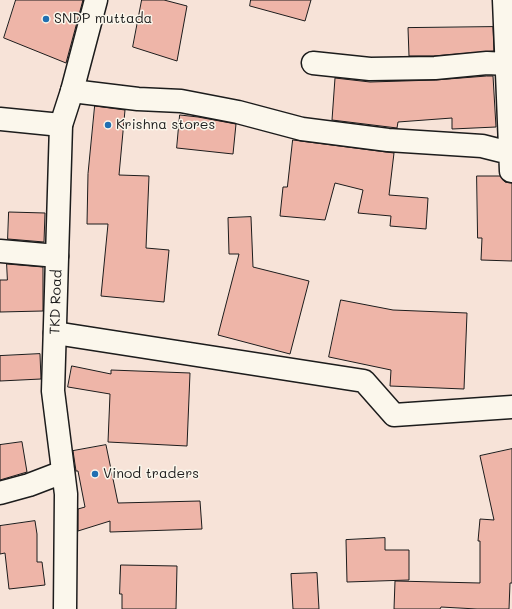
<!DOCTYPE html>
<html>
<head>
<meta charset="utf-8">
<style>
	body { margin:0 }
	canvas { display:block; background:#f7e3d8 }
</style>
</head>
<body>
<canvas width="512" height="609"></canvas>
<script>
const ctx = document.querySelector('canvas').getContext('2d');
ctx.lineJoin = 'round';
function fill(path, color) { ctx.fillStyle = color; ctx.fill(path, 'evenodd'); }
function trace(path, color, width, dash) { ctx.strokeStyle = color; ctx.lineWidth = width; ctx.lineCap = dash ? 'butt' : 'round'; ctx.setLineDash(dash || []); ctx.stroke(path); }
function label(font, color, halo, rows, align = 'center') {
  ctx.font = font + ' Mali,sans-serif'; ctx.lineWidth = 3; ctx.setLineDash([]); ctx.textBaseline = 'middle'; ctx.strokeStyle = halo; ctx.fillStyle = color; for (const [text, x, y, turn = 0] of rows) {
    ctx.save(); ctx.translate(x, y); ctx.rotate((+turn || 0) * Math.PI / 180); ctx.textAlign = isNaN(turn) ? turn : align; if (halo) ctx.strokeText(text, 0, 0); ctx.fillText(text, 0, 0); ctx.restore();
  }
}
const building = new Path2D(`
	M 16,0 L 83,0 L 66,63 L 4,38 Z
	M 142,0 L 164,0 L 187,6 L 177,61 L 133,47 Z
	M 251,0 L 311,0 L 305,21 L 250,6 Z
	M 493,27 L 494,51 L 434,56 L 409,56 L 408,28 Z
	M 487,76 L 493,76 L 496,127 L 452,129 L 452,118 L 398,122 L 397,128 L 332,120 L 335,78 L 370,82 L 435,80 Z
	M 95,106 L 125,110 L 119,175 L 149,176 L 146,248 L 169,250 L 164,302 L 101,296 L 108,224 L 87,224 L 88,174 Z
	M 180,115 L 198,117 L 236,124 L 233,154 L 177,148 Z
	M 293,140 L 394,153 L 389,195 L 428,198 L 426,229 L 390,226 L 391,216 L 358,213 L 363,190 L 335,183 L 325,220 L 280,216 L 283,187 L 287,187 Z
	M 477,176 L 500,176 L 505,182 L 512,183 L 512,261 L 481,260 L 482,238 L 478,238 Z
	M 9,212 L 45,213 L 44,242 L 8,239 Z
	M 251,217 L 253,267 L 309,281 L 290,354 L 218,335 L 239,254 L 229,254 L 228,218 Z
	M 7,264 L 43,267 L 43,311 L 0,312 L 0,280 L 7,280 Z
	M 341,300 L 393,310 L 467,313 L 464,389 L 390,386 L 391,370 L 329,357 Z
	M 40,354 L 41,379 L 0,381 L 0,356 Z
	M 72,366 L 111,374 L 111,370 L 190,373 L 187,446 L 108,442 L 110,394 L 68,387 Z
	M 22,442 L 27,472 L 0,480 L 0,445 Z
	M 106,445 L 118,503 L 200,501 L 202,529 L 110,532 L 110,521 L 78,531 L 78,509 L 85,507 L 78,471 L 76,471 L 73,451 Z
	M 512,449 L 512,583 L 510,583 L 509,609 L 477,609 L 441,607 L 440,609 L 394,609 L 395,581 L 480,583 L 480,541 L 478,541 L 480,519 L 494,520 L 480,456 Z
	M 35,521 L 37,534 L 37,562 L 42,562 L 45,585 L 9,589 L 5,553 L 0,554 L 0,526 Z
	M 385,538 L 385,550 L 409,550 L 409,580 L 347,582 L 346,540 Z
	M 121,565 L 177,566 L 176,609 L 122,609 L 122,594 L 120,594 Z
	M 317,573 L 319,609 L 293,609 L 291,574 Z`);
const street = new Path2D(`
	M 504,0 L 511,171
	M 313,63 L 370,69 L 435,68 L 487,63 L 507,64
	M 72,91 L 138,99 L 181,101 L 238,112 L 302,129 L 388,140 L 482,146 L 510,153
	M 0,119 L 61,125
	M 0,251 L 57,256
	M 55,333 L 364,381 L 394,415 L 512,407
	M 0,493 L 29,485 L 63,472`);
const secondary = new Path2D(`
	M 65,609 L 66,494 L 53,391 L 61,125 L 72,91 L 96,0`);
const markers = [
	[46,19,4,"#1f6fb2"],
	[108,125,4,"#1f6fb2"],
	[95,474,4,"#1f6fb2"]
];
const poiNames = [
	["SNDP muttada",54,19],
	["Krishna stores",116,125],
	["Vinod traders",103,474]
];
const streetNames = [
	["TKD Road",56,302,-88]
];
fill(building, '#eeb5a8');
trace(building, '#1c1c1c', 1);
trace(street, '#1c1c1c', 25);
trace(secondary, '#1c1c1c', 25);
trace(street, '#fbf7ec', 22);
trace(secondary, '#fbf7ec', 22);
for (const [x, y, r, color] of markers) { const dot = new Path2D(); dot.arc(x, y, r, 0, 2 * Math.PI); ctx.fillStyle = color; ctx.fill(dot); trace(dot, '#fbf7ec', 1.5); }
label('14px', '#1c1c1c', '#fbf7ec', poiNames, 'left');
label('14px', '#1c1c1c', '#fbf7ec', streetNames);
</script>
</body>
</html>
